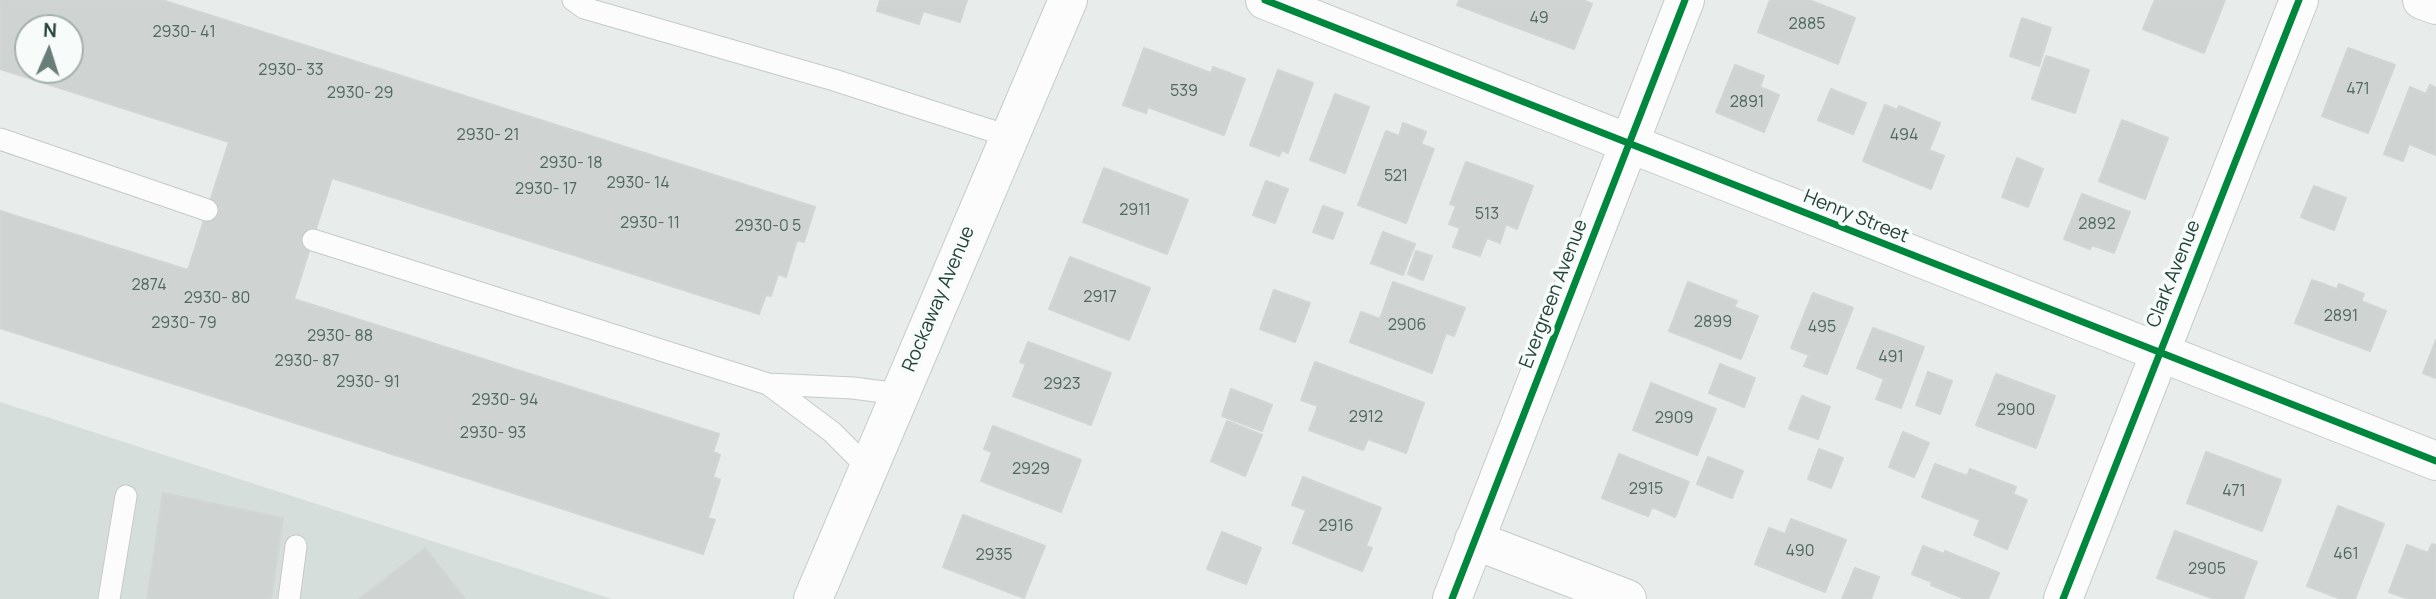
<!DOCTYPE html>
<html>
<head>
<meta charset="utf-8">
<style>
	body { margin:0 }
	#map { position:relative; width:2436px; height:599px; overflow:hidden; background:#e8edeb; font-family:Manrope,sans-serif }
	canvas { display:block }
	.north { position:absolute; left:14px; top:14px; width:70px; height:70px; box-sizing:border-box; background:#f7fbf9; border:2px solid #a3b1ad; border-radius:50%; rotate:3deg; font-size:19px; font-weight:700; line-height:28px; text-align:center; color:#24423a }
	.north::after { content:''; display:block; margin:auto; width:24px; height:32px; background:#697e78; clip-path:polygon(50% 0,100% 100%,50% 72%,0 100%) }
</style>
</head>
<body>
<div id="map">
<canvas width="2436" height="599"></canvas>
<div class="north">N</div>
</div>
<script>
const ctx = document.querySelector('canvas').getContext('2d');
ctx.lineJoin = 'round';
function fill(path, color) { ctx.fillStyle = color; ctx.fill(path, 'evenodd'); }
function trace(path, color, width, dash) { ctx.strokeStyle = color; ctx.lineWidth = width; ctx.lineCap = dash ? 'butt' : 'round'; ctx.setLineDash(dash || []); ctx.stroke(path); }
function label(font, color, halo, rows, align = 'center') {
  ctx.font = font + ' Manrope,sans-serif'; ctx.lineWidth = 7; ctx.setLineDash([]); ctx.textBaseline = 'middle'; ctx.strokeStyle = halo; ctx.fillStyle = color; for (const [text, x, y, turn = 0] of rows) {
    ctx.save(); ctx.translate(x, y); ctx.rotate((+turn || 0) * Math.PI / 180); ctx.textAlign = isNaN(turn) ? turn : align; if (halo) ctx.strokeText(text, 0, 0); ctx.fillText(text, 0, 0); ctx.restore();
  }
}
const built = new Path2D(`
	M 0,402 L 612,599 L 0,599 Z`);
const building = new Path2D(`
	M 0,0 L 162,0 L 815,207 L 804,242 L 797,240 L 786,277 L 778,274 L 771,296 L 766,295 L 759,314 L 332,178 L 294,299 L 719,434 L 713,452 L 720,455 L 713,477 L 720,480 L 708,518 L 715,520 L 703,554 L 0,328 L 0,211 L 188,270 L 229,142 L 0,69 ZM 28,28 L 70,28 L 70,70 L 28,70 Z
	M 880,0 L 967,0 L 960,22 L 923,11 L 919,24 L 877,11 Z
	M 1460,0 L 1583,0 L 1592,4 L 1574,49 L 1457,5 Z
	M 1770,0 L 1809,0 L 1855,18 L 1838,64 L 1758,32 Z
	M 2155,0 L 2225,0 L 2204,53 L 2143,29 Z
	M 2022,18 L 2051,28 L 2039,66 L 2010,56 Z
	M 1144,48 L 1211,73 L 1213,67 L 1245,79 L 1224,135 L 1148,107 L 1146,113 L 1123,105 Z
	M 2348,48 L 2395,65 L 2368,133 L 2322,116 Z
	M 2046,56 L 2089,70 L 2075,113 L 2032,99 Z
	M 1735,65 L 1764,76 L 1760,87 L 1779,95 L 1764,132 L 1716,112 Z
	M 1278,70 L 1313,83 L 1288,153 L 1282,150 L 1279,156 L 1250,145 Z
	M 2430,85 L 2436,88 L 2436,155 L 2409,144 L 2403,161 L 2384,154 L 2410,87 L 2426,94 Z
	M 1831,89 L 1866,103 L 1853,134 L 1818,120 Z
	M 1335,94 L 1369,107 L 1345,173 L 1310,160 Z
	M 1885,105 L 1897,110 L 1899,106 L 1940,123 L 1929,150 L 1944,156 L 1931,189 L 1863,161 Z
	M 2122,120 L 2168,138 L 2145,199 L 2099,181 Z
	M 1403,123 L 1426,132 L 1421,144 L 1434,149 L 1406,223 L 1358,205 L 1386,131 L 1399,136 Z
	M 2017,158 L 2043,169 L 2028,207 L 2002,197 Z
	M 1466,162 L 1533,186 L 1517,229 L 1506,224 L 1500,243 L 1487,238 L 1480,256 L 1453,247 L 1460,228 L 1449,224 L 1456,206 L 1450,204 Z
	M 1104,168 L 1188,200 L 1167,254 L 1083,222 Z
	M 1266,181 L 1288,189 L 1275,223 L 1253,215 Z
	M 2314,186 L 2346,198 L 2334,230 L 2301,217 Z
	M 2082,194 L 2130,212 L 2114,253 L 2092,245 L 2090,249 L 2064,239 Z
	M 1323,206 L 1343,213 L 1333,239 L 1313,232 Z
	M 1383,232 L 1415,244 L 1403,275 L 1371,263 Z
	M 1416,251 L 1432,256 L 1423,280 L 1408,274 Z
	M 1070,257 L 1150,288 L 1129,340 L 1049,309 Z
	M 2312,280 L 2337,289 L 2339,284 L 2364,294 L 2361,301 L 2386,311 L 2370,351 L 2295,323 Z
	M 1393,282 L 1465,308 L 1454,336 L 1446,333 L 1432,373 L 1350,342 L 1361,312 L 1380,319 Z
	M 1688,282 L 1737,301 L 1734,307 L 1758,316 L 1741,359 L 1669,331 Z
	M 1274,290 L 1310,303 L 1295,342 L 1260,329 Z
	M 1813,293 L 1853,308 L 1827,374 L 1804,366 L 1809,355 L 1791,348 Z
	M 1873,328 L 1924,347 L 1901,408 L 1876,399 L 1884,379 L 1857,368 Z
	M 2436,340 L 2436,378 L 2423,373 Z
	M 1028,342 L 1111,373 L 1091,425 L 1013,396 L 1026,364 L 1020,362 Z
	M 1315,362 L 1424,403 L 1406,453 L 1368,439 L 1363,450 L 1309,430 L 1318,406 L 1301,400 Z
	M 1720,364 L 1755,378 L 1744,407 L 1709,393 Z
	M 1928,372 L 1952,381 L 1940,414 L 1916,405 Z
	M 1996,374 L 2055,396 L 2036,448 L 1976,425 Z
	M 1651,383 L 1716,409 L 1697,455 L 1633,430 Z
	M 1231,389 L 1272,405 L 1262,431 L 1222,416 Z
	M 1802,396 L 1830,407 L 1818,439 L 1789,429 Z
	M 1227,421 L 1262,435 L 1245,476 L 1211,461 Z
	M 993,426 L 1081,460 L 1061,512 L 981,481 L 992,452 L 984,449 Z
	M 1903,432 L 1929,443 L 1914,477 L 1889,467 Z
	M 1819,449 L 1843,458 L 1831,488 L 1808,479 Z
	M 2206,452 L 2281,480 L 2262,531 L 2187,503 Z
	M 1619,454 L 1689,482 L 1675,517 L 1652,507 L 1648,516 L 1602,498 Z
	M 1708,457 L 1743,471 L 1732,498 L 1697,484 Z
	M 1935,464 L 1967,476 L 1970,469 L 2016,487 L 2013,494 L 2027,500 L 2007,549 L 1974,535 L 1980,520 L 1922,497 Z
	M 1303,477 L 1381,508 L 1366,546 L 1372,548 L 1362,571 L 1293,543 L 1306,510 L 1292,505 Z
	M 163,493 L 283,518 L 271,599 L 147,599 Z
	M 2338,506 L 2384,524 L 2355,599 L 2341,599 L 2307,586 Z
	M 963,515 L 1045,546 L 1024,598 L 943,567 Z
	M 1791,519 L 1846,540 L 1825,592 L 1755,564 L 1769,528 L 1785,534 Z
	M 2175,531 L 2257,562 L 2243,599 L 2214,599 L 2157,578 Z
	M 1222,532 L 1261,548 L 1246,584 L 1207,569 Z
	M 2432,544 L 2436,545 L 2436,599 L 2408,599 L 2389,592 L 2407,545 L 2428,553 Z
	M 1923,546 L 1944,554 L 1945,551 L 1999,573 L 1988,599 L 1965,599 L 1931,585 L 1932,582 L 1912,574 Z
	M 425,548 L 465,599 L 359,599 Z
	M 1855,568 L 1879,577 L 1871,599 L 1842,599 Z`);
const lane = new Path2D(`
	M 573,0 L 584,8 L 834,80 L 1008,136
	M 0,139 L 207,210
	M 313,240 L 768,384 L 853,388 L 899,394
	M 768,384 L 832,432 L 868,468
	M 109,599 L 126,496
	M 289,599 L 296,546`);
const street = new Path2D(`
	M 1265,0 L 2436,461
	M 2422,0 L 2436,5
	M 1474,540 L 1627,599
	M 1452,599 L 1685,0
	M 2063,599 L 2299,0`);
const secondary = new Path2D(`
	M 813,599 L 1068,0`);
const cycleway = new Path2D(`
	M 1265,0 L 2436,461
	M 1452,599 L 1685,0
	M 2063,599 L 2299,0`);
const numberNames = [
	["49",1539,19],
	["2885",1807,25],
	["2930- 41",184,33],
	["2930- 33",291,71],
	["471",2358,90],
	["539",1184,92],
	["2930- 29",360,94],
	["2891",1747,103],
	["2930- 21",488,136],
	["494",1904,136],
	["2930- 18",571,164],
	["521",1396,177],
	["2930- 14",638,184],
	["2930- 17",546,190],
	["2911",1135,211],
	["513",1487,215],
	["2930- 11",650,224],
	["2892",2097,225],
	["2930-0 5",768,227],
	["2874",149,286],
	["2917",1100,298],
	["2930- 80",217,299],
	["2891",2341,317],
	["2899",1713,323],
	["2930- 79",184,324],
	["2906",1407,326],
	["495",1822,328],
	["2930- 88",340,337],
	["491",1891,358],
	["2930- 87",307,362],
	["2930- 91",368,383],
	["2923",1062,385],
	["2930- 94",505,401],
	["2900",2016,411],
	["2912",1366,418],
	["2909",1674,419],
	["2930- 93",493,434],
	["2929",1031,470],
	["2915",1646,490],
	["471",2234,492],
	["2916",1336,527],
	["490",1800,552],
	["461",2346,555],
	["2935",994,556],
	["2905",2207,570]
];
const streetNames = [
	["Henry Street",1856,217,22],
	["Clark Avenue",2174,274,-68],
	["Evergreen Avenue",1554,294,-69],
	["Rockaway Avenue",939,299,-67]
];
fill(built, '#d6dedb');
fill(building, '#cfd4d2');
trace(building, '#d1d6d4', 2);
trace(lane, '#c5cac8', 23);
trace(street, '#c5cac8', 40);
trace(secondary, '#c3cbc8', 40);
trace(lane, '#fcfcfc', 21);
trace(street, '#fcfcfc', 38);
trace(secondary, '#fcfcfc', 38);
trace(cycleway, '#00873e', 7);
label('16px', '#506761', null, numberNames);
label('19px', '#24423a', '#f7fbf9', streetNames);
</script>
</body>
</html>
